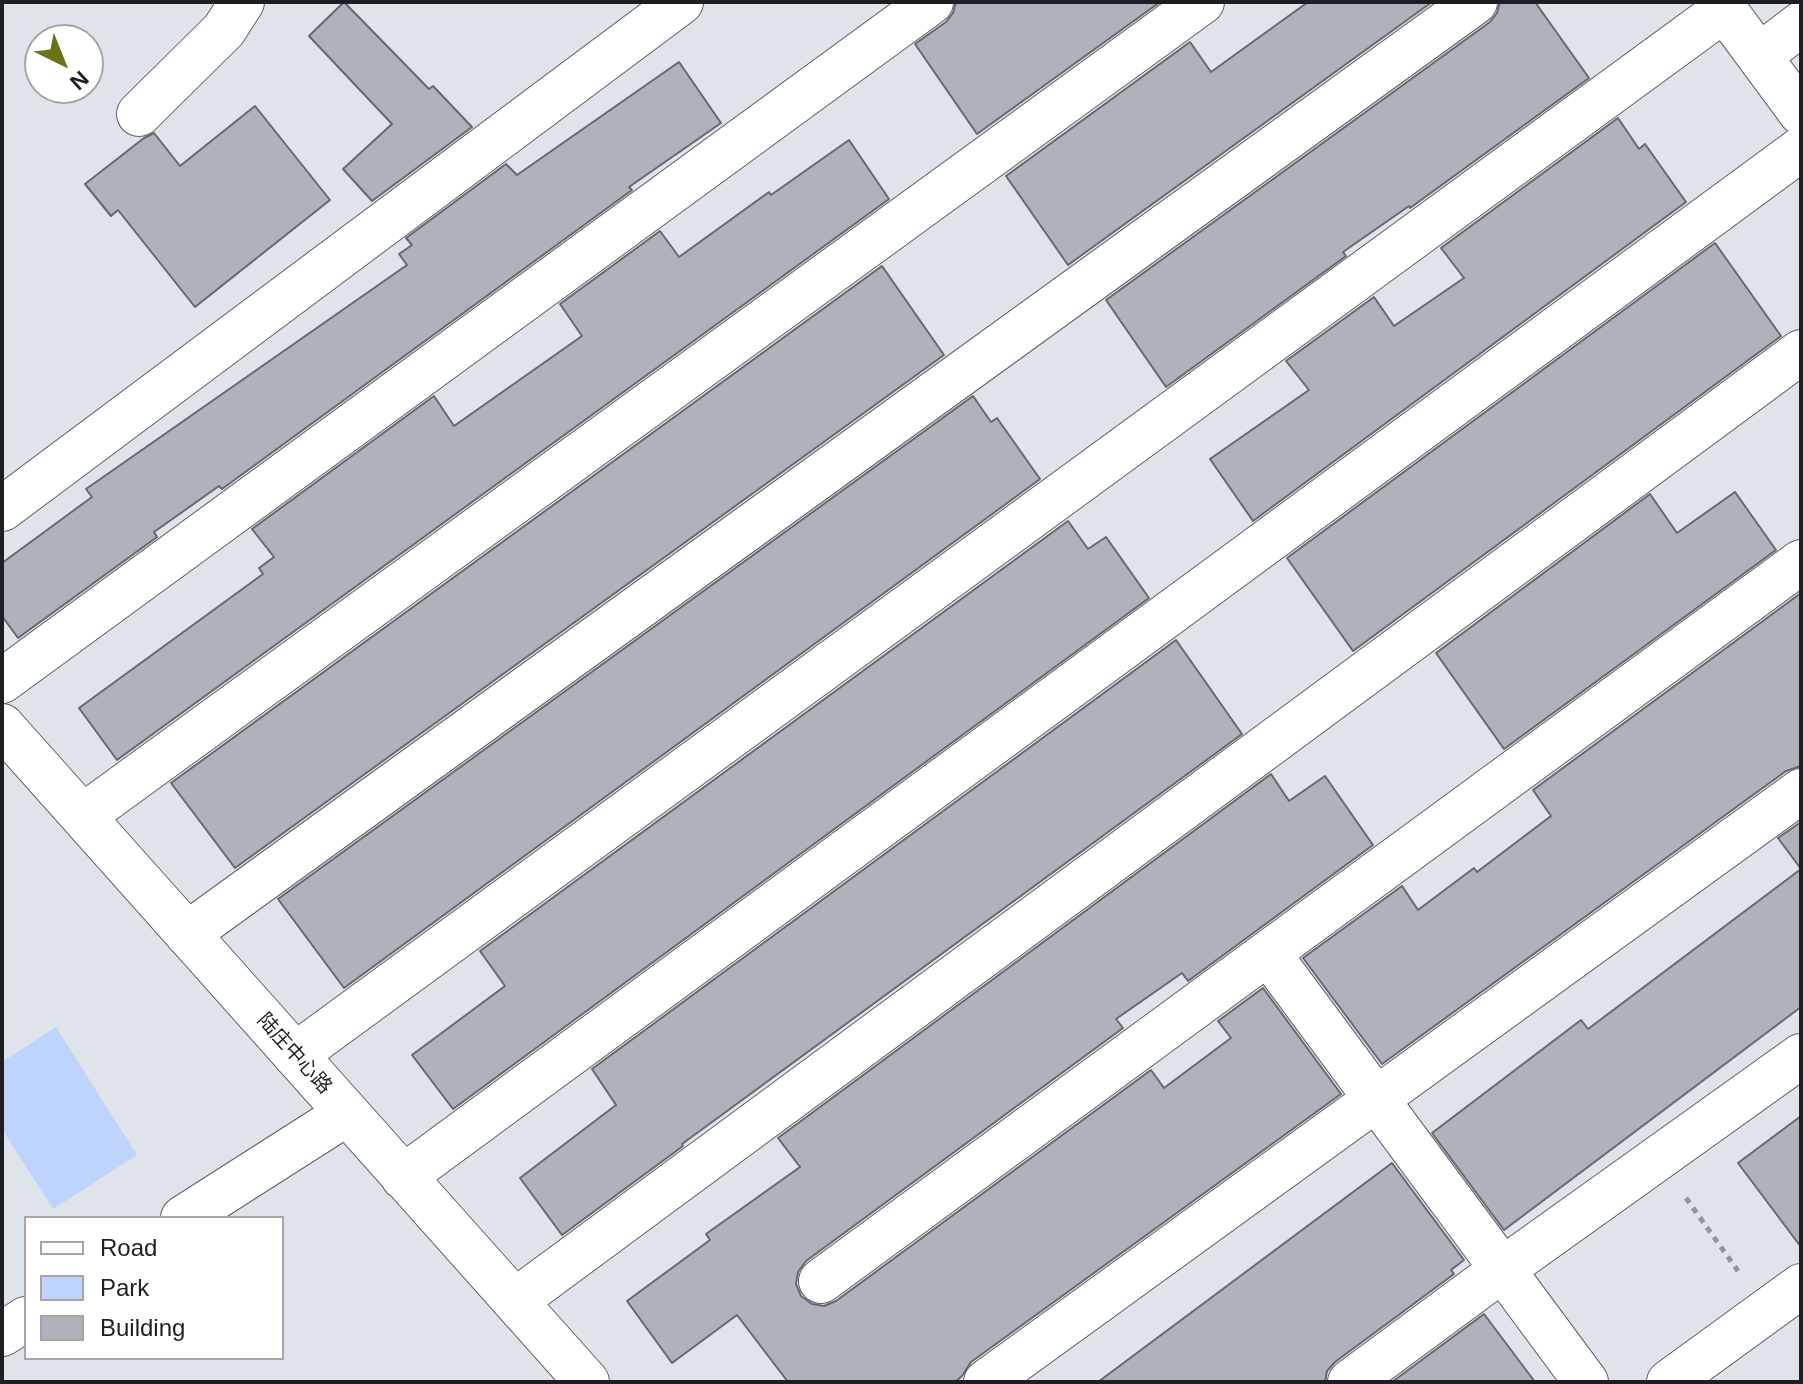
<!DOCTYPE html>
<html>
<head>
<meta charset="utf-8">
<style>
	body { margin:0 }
	#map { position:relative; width:1803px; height:1384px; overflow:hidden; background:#dfe3ea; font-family:Arial,sans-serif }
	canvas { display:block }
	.frame { position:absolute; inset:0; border:4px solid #1e1f22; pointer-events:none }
	.legend { position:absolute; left:24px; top:1216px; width:260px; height:144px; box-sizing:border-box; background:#fff; border:2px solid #a5a5a7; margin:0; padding:10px 14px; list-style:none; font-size:24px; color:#1e1f22 }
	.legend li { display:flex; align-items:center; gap:16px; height:40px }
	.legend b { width:40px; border:2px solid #a5a5a7 }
	.north { position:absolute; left:24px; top:24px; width:80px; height:80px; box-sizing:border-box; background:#fff; border:2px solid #a5a5a7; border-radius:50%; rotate:137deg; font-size:22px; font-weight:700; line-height:32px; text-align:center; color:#1e1f22 }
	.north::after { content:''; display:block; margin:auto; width:28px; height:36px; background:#6c721a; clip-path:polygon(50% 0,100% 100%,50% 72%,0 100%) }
</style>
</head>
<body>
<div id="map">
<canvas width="1803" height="1384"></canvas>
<div class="frame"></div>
<ul class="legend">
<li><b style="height:10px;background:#fff"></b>Road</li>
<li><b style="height:22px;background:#bfd4fc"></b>Park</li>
<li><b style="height:22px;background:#afb2ba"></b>Building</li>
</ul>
<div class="north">N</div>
</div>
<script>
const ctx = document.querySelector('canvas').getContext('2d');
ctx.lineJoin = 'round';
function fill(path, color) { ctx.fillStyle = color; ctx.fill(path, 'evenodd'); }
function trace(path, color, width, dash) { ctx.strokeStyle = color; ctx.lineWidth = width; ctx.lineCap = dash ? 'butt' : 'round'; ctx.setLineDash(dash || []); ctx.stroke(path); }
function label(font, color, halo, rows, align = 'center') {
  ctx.font = font + ' Arial,"Noto Sans SC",sans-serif'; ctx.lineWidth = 6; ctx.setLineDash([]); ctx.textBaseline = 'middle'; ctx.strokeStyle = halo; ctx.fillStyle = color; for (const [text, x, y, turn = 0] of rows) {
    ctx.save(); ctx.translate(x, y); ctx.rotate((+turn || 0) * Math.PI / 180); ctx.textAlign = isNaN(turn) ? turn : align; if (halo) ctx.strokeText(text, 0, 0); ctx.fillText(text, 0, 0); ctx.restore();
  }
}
const green = new Path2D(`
	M 56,1027 L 137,1155 L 53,1209 L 2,1129 L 2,1062 Z`);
const building = new Path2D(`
	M 344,2 L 429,89 L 433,86 L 472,127 L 372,201 L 343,169 L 392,124 L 309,36 Z
	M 956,2 L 1160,2 L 977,134 L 915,44 L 946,22 L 953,13 Z
	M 1308,2 L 1432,2 L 1068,265 L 1006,176 L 1190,42 L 1211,72 Z
	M 1500,2 L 1535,2 L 1589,78 L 1410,208 L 1409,206 L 1343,252 L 1346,256 L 1166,387 L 1106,300 L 1490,22 L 1497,13 Z
	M 679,62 L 721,123 L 629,187 L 632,190 L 222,489 L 219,486 L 154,532 L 157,537 L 18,638 L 2,616 L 2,563 L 92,497 L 86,489 L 407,265 L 399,254 L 412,245 L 406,238 L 506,164 L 517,175 Z
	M 255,106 L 330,200 L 195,307 L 118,210 L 111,216 L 85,184 L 144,138 L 154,133 L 180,166 Z
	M 1618,118 L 1639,149 L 1645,144 L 1686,202 L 1253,521 L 1210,459 L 1309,390 L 1286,361 L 1374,297 L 1394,326 L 1464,278 L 1441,248 Z
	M 849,140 L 889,199 L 117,760 L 79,708 L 263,574 L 259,568 L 274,557 L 252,529 L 434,396 L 454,426 L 582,336 L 560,304 L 660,231 L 679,257 L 769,192 L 771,195 Z
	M 1715,243 L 1781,336 L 1353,651 L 1287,558 Z
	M 882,266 L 944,355 L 235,868 L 171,783 Z
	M 973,396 L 991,422 L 997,418 L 1040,479 L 344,988 L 278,899 Z
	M 1735,492 L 1776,550 L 1504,749 L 1436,653 L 1650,494 L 1677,533 Z
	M 1068,521 L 1088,549 L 1106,537 L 1149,598 L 453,1109 L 412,1055 L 505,986 L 480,951 Z
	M 1801,593 L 1801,766 L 1786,771 L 1382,1064 L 1303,958 L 1402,886 L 1418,910 L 1474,868 L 1477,872 L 1551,816 L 1533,790 Z
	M 1176,640 L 1242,734 L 682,1144 L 683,1146 L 562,1235 L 520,1178 L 616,1105 L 592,1069 Z
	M 1271,774 L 1289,801 L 1325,776 L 1373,845 L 1188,981 L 1182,973 L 1116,1019 L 1123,1028 L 806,1261 L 798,1272 L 796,1284 L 801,1296 L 812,1304 L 824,1306 L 836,1301 L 1151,1070 L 1164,1088 L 1231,1038 L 1218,1021 L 1263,988 L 1341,1094 L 971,1362 L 962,1376 L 955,1382 L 788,1382 L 737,1315 L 672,1363 L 627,1301 L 710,1240 L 706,1234 L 800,1167 L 778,1138 Z
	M 1801,822 L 1801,1007 L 1504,1230 L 1432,1133 L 1581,1020 L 1588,1029 L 1801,869 L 1778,838 Z
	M 1801,1116 L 1801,1247 L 1738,1163 Z
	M 1392,1163 L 1464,1260 L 1451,1270 L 1454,1274 L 1335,1362 L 1327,1371 L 1325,1382 L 1098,1382 Z
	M 1484,1314 L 1535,1382 L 1392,1382 Z`);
const path = new Path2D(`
	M 1686,1198 L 1738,1271`);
const minor = new Path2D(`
	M 1719,2 L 1801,113
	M 1759,56 L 1801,24
	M 139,114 L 224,30 L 242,2
	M 2,509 L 681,2
	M 2,681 L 931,2
	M 2,726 L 587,1382
	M 83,816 L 1202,2
	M 187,934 L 1475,2
	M 295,1055 L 1725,9
	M 403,1177 L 1801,149
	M 183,1218 L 346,1114
	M 821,1281 L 1268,953
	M 515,1301 L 1801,352
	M 2,1334 L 26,1319
	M 986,1382 L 1801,791
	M 1350,1382 L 1503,1269 L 1801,1056
	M 1586,1382 L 1268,953 L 1801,562
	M 1669,1382 L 1801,1286`);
const streetNames = [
	["陆庄中心路",294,1054,48]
];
fill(green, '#bfd4fc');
fill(building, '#afb2ba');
trace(building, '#65686f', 2);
trace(minor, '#5c5f66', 46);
trace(path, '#92959a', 5, [6, 6]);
trace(minor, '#fff', 44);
label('20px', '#1e1f22', '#fff', streetNames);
</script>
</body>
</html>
